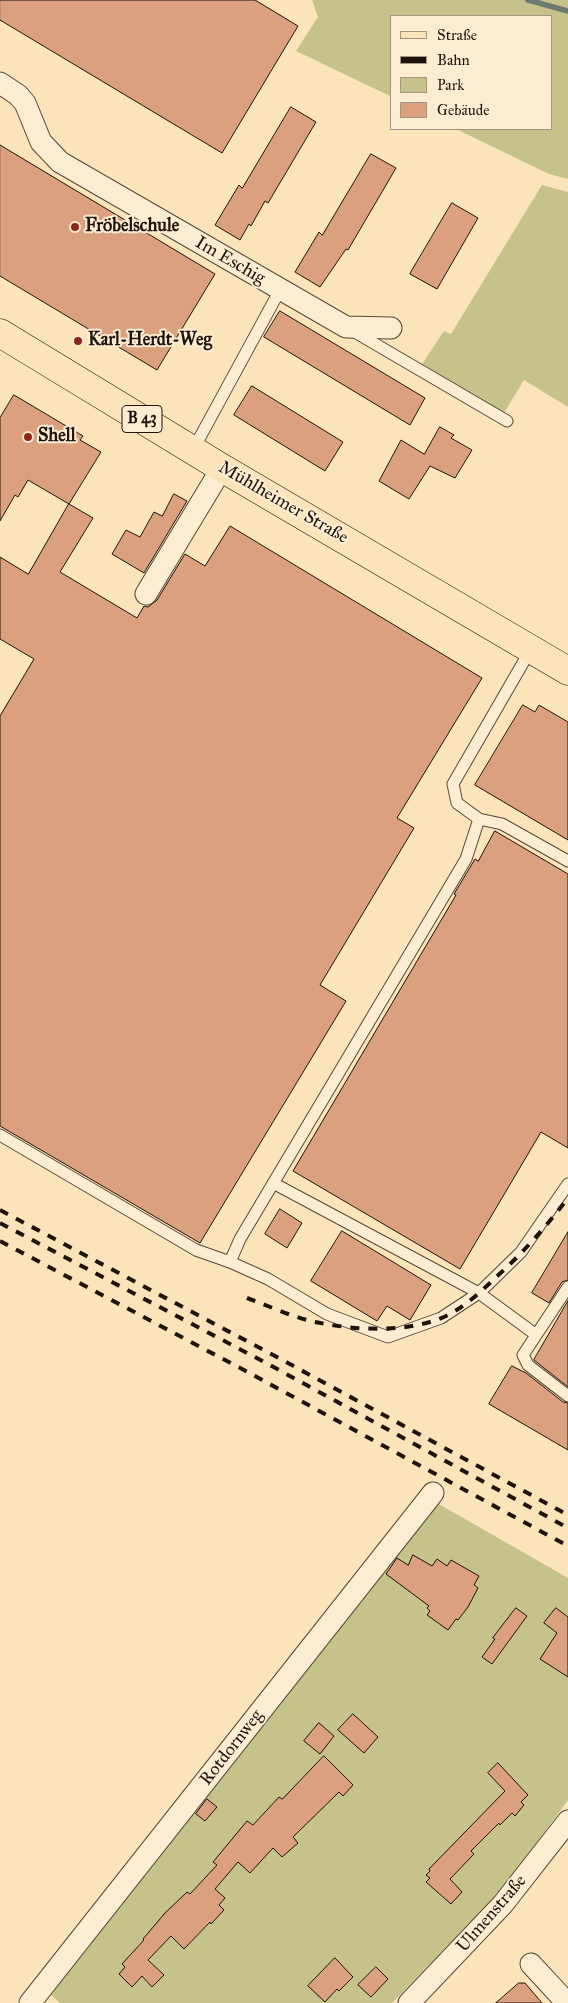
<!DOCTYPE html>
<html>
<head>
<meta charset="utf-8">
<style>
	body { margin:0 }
	#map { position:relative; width:568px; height:2003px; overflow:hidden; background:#fbe4b9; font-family:"IM FELL Great Primer",serif }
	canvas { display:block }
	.legend { position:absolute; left:390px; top:15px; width:162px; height:115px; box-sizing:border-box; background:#fcedd2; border:1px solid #a49684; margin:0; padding:6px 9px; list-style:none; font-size:15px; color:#1f130e }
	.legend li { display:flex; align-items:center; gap:10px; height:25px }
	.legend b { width:25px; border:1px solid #a49684 }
</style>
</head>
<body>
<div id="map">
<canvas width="568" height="2003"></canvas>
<ul class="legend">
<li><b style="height:6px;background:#fbe4b9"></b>Straße</li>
<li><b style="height:6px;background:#1f130e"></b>Bahn</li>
<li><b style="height:14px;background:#c5c28a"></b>Park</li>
<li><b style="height:14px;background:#dba07e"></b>Gebäude</li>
</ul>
</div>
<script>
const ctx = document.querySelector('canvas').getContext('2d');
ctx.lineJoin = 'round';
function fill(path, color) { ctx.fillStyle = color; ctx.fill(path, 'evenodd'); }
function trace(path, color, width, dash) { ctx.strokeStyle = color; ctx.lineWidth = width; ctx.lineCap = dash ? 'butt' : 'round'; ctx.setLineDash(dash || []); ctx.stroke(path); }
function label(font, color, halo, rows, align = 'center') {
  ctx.font = font + ' "IM FELL Great Primer",serif'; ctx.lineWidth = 4; ctx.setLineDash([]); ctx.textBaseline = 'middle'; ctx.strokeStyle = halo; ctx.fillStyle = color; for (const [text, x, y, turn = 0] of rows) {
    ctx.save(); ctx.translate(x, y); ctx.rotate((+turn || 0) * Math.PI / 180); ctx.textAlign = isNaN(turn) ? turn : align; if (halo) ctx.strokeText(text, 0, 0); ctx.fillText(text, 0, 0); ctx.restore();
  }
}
const green = new Path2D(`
	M 312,0 L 568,0 L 568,179 L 549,174 L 456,129 L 552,129 L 552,16 L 392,16 L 392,97 L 296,51 L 318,17 Z
	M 542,185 L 568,192 L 568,407 L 524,380 L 504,413 L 422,364 L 444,331 L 451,334 Z
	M 437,1503 L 568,1578 L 568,1800 L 505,1886 L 392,2003 L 60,2003 L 50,1994 Z`);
const stream = new Path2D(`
	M 528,0 L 568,11`);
const building = new Path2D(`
	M 0,0 L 255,0 L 298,26 L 222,153 L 0,20 Z
	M 291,107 L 316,122 L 268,203 L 265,201 L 251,226 L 249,224 L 240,240 L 215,225 L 239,185 L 242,188 Z
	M 0,145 L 215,274 L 157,370 L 0,276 Z
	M 371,154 L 396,168 L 348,250 L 346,249 L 320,287 L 295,272 L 319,232 L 322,235 Z
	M 452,203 L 478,218 L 437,289 L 410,274 Z
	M 280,311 L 425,398 L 410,425 L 264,337 Z
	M 252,386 L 343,442 L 325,471 L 234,415 Z
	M 14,395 L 83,436 L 80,440 L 101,452 L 69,504 L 28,480 L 18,497 L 15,495 L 0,521 L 0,418 Z
	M 440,427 L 454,435 L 451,438 L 472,450 L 455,478 L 430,466 L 409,499 L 379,481 L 401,440 L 424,454 Z
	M 174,494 L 187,501 L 144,573 L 112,554 L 126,530 L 140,537 L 154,512 L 162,516 Z
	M 69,504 L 93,518 L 60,572 L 137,618 L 144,606 L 148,607 L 157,600 L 185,554 L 205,566 L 230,526 L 482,678 L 397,818 L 414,828 L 320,985 L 346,1001 L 200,1243 L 0,1126 L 0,716 L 34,659 L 0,639 L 0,557 L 28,574 Z
	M 523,705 L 535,712 L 539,705 L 568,722 L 568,840 L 475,785 Z
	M 495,831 L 568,874 L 568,1148 L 541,1132 L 460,1269 L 293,1171 L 456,895 L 454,894 L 475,859 L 478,861 Z
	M 280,1209 L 302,1223 L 287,1248 L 265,1234 Z
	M 342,1231 L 431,1285 L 410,1320 L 387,1306 L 377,1321 L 311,1281 Z
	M 568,1232 L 568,1280 L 562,1282 L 549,1303 L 532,1293 Z
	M 568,1301 L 568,1387 L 534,1360 Z
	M 512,1366 L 526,1373 L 563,1402 L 568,1403 L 568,1450 L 489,1404 Z
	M 413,1555 L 432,1566 L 437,1559 L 447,1566 L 451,1560 L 479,1576 L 474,1585 L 478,1588 L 468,1607 L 458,1620 L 456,1619 L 448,1630 L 427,1615 L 430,1611 L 427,1608 L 429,1606 L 386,1574 L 397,1558 L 408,1565 Z
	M 516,1608 L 527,1616 L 492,1664 L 482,1657 L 495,1639 L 493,1638 Z
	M 556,1608 L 568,1617 L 568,1677 L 540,1659 L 557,1633 L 544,1623 Z
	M 353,1714 L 378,1737 L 364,1753 L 338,1730 Z
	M 319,1723 L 334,1736 L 320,1754 L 304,1741 Z
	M 324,1756 L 353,1785 L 343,1796 L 339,1792 L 293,1837 L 298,1843 L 282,1857 L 273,1848 L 250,1873 L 238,1862 L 215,1889 L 225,1898 L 219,1905 L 224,1910 L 211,1924 L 210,1922 L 184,1949 L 171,1936 L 148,1960 L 164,1975 L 152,1987 L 142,1976 L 132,1987 L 119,1974 L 125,1967 L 122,1964 L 144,1940 L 143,1939 L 165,1913 L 187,1892 L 190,1894 L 217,1865 L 213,1862 L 247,1821 L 253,1825 L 279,1797 L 282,1799 Z
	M 498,1763 L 528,1795 L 521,1802 L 524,1805 L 515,1816 L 512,1813 L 500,1825 L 499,1823 L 471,1851 L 474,1854 L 450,1879 L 462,1892 L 451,1904 L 426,1882 L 430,1878 L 426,1875 L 430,1871 L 429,1869 L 505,1791 L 488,1773 Z
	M 207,1799 L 217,1807 L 205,1821 L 196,1814 Z
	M 335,1958 L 353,1977 L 339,1991 L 337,1989 L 325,2002 L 308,1986 Z
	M 376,1967 L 388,1979 L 371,1997 L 358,1985 Z
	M 519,1983 L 525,1983 L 542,2003 L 496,2003 Z`);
const lane = new Path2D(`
	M 353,331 L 507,421
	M 193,450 L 280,290
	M 479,819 L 502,824 L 568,861
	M 0,1135 L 196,1250 L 230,1262 L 268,1279 L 327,1314 L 388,1337 L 441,1318 L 479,1293 L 521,1252 L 568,1184
	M 273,1183 L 479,1293 L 535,1334
	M 230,1262 L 240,1239 L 466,859 L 479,819 L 457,803 L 453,784 L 531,649
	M 568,1287 L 523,1355 L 528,1365 L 568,1396`);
const street = new Path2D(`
	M 0,83 L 18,95 L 25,103 L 41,142 L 60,162 L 346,327 L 391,328
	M 146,594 L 222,468
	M 531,1964 L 567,2003
	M 30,2003 L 433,1493
	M 409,2003 L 503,1904 L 568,1821`);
const primary = new Path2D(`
	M 0,333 L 222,468 L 568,671`);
const rail = new Path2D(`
	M 0,1210 L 275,1356 L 568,1515
	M 0,1223 L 268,1364 L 568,1528
	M 0,1241 L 242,1369 L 568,1546
	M 247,1298 C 269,1306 292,1317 315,1322 C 354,1330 401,1333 439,1319 C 465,1309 485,1287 505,1269 C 528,1247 549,1223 568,1198`);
const markers = [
	[75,227,5,"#8f2418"],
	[78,341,5,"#8f2418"],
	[28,437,5,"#8f2418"]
];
const shields = [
	[142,419,40]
];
const shieldNames = [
	["B 43",142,419]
];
const poiNames = [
	["Fröbelschule",85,227],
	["Karl-Herdt-Weg",88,341],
	["Shell",38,437]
];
const streetNames = [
	["Im Eschig",230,261,30],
	["Mühlheimer Straße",283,503,30],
	["Rotdornweg",232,1748,-52],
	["Ulmenstraße",492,1914,-49]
];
fill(green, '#c5c28a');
trace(stream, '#6c7a72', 5.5);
fill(building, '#dba07e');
trace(building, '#1f130e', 1);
trace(lane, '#564739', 13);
trace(street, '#564739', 23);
trace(primary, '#1f130e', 29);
trace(lane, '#fcedd2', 11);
trace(street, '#fcedd2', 21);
trace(primary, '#fbe4b9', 28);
trace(rail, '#1f130e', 4, [9, 9]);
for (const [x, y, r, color] of markers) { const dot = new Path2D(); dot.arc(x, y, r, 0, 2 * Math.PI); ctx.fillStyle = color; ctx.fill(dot); trace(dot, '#fcedd2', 2); }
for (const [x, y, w] of shields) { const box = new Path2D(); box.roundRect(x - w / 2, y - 13.5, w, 27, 4); ctx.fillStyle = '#fcedd2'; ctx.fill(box); trace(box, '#1f130e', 1); }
label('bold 16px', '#1f130e', null, shieldNames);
label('bold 18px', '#1f130e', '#fcedd2', poiNames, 'left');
label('18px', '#1f130e', '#fcedd2', streetNames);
</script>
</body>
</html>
